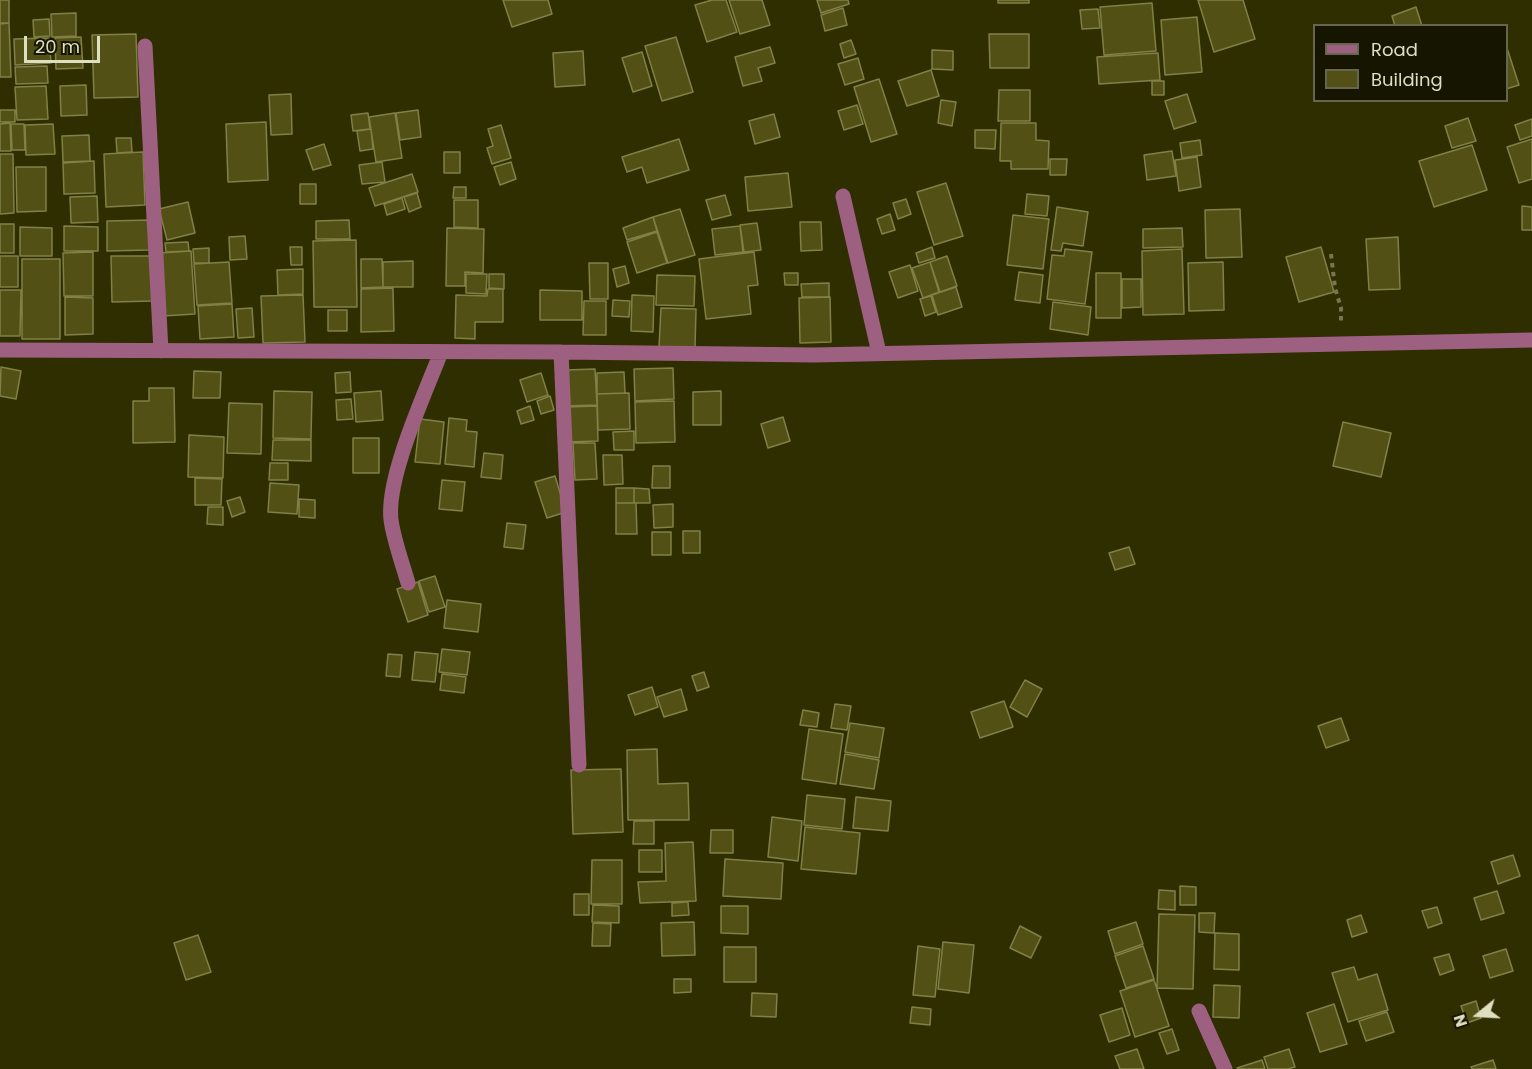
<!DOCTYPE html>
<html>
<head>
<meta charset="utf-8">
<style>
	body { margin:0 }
	#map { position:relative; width:1532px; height:1069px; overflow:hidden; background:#2f2e00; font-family:Poppins,sans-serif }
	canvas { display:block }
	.legend { position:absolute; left:1313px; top:24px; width:195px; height:78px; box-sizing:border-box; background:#161501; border:2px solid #66654e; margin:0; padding:8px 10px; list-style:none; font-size:18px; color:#dedec1 }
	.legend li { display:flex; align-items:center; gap:12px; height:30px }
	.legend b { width:30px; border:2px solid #66654e }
	.north { position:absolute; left:1448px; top:985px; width:60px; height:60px; -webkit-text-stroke:4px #161501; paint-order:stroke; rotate:252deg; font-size:16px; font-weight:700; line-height:24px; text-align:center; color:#dedec1 }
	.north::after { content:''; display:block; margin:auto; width:21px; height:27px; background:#dedec1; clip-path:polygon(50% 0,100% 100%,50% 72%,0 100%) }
	.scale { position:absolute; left:24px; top:36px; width:76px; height:27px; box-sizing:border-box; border:3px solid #dedec1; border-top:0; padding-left:8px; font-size:18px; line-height:21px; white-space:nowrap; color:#dedec1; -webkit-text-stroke:4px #161501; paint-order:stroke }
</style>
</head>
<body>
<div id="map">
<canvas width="1532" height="1069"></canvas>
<ul class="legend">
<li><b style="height:8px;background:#9d6080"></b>Road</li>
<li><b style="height:16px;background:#525015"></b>Building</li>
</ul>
<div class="north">N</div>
<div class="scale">20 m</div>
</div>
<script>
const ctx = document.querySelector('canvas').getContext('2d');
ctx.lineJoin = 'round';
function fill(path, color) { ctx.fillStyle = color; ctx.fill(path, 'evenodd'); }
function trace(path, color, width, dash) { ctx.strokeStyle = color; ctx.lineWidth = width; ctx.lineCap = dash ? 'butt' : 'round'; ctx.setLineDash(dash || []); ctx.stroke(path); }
const building = new Path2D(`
	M 0,0 L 9,0 L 9,23 L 0,23 Z
	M 503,0 L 548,0 L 552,14 L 512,27 Z
	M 712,0 L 726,0 L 737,32 L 707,42 L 695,5 Z
	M 729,0 L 762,0 L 770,25 L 740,34 Z
	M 817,0 L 848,0 L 849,4 L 821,13 Z
	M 998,0 L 1029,0 L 1029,3 L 998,3 Z
	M 1198,0 L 1243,0 L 1255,39 L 1214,52 Z
	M 1152,3 L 1156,51 L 1104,55 L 1100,7 Z
	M 1416,7 L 1422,26 L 1395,26 L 1392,16 Z
	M 843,8 L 847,25 L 825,31 L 821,15 Z
	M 1098,9 L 1100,28 L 1082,29 L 1080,10 Z
	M 76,13 L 76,36 L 52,37 L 51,14 Z
	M 1197,17 L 1202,72 L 1165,75 L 1161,20 Z
	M 49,19 L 50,36 L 34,37 L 33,20 Z
	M 9,23 L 11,77 L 0,77 L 0,24 Z
	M 136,34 L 138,97 L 94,98 L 92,35 Z
	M 989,34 L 1029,34 L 1029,68 L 990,68 Z
	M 81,37 L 83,68 L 56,69 L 55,38 Z
	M 676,37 L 693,92 L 662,101 L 645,46 Z
	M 49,38 L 51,63 L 15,65 L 14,39 Z
	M 851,40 L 856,54 L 844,58 L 840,44 Z
	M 1506,45 L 1519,85 L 1506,89 Z
	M 770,47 L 775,63 L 758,68 L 762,81 L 743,86 L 735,57 Z
	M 932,50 L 953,51 L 953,70 L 932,69 Z
	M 583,51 L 585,85 L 555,87 L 553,53 Z
	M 642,52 L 652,86 L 633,92 L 622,58 Z
	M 1158,53 L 1160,80 L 1099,84 L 1097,57 Z
	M 858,58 L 864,79 L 845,85 L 838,64 Z
	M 47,66 L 48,83 L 16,84 L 15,67 Z
	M 931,70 L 939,96 L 907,106 L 898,81 Z
	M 879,79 L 897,134 L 871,142 L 854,87 Z
	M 1152,81 L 1164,81 L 1164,95 L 1152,95 Z
	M 86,85 L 87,115 L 61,116 L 60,86 Z
	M 46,86 L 48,119 L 17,120 L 15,87 Z
	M 999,90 L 1030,90 L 1030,121 L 998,121 Z
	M 291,94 L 292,134 L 271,135 L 269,95 Z
	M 1187,94 L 1196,122 L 1174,129 L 1165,101 Z
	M 941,100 L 956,102 L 952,126 L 938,123 Z
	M 857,105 L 863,124 L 844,130 L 838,111 Z
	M 0,110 L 15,110 L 15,122 L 0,122 Z
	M 418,110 L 421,137 L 400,140 L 396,113 Z
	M 368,113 L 370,129 L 353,131 L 351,115 Z
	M 395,113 L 402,158 L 376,162 L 369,117 Z
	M 774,114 L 780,137 L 755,144 L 749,121 Z
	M 1468,118 L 1476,141 L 1452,148 L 1445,126 Z
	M 1532,119 L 1532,136 L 1520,140 L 1515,125 Z
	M 266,122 L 268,180 L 228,182 L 226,124 Z
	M 10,123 L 11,151 L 0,151 L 0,124 Z
	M 1001,123 L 1036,123 L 1036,140 L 1049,141 L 1048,169 L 1011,169 L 1011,161 L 1000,161 Z
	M 11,124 L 24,124 L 25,150 L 12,150 Z
	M 53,124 L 55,154 L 26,155 L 25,125 Z
	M 501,125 L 511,158 L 492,164 L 487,148 L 493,146 L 488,129 Z
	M 371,129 L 373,149 L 360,151 L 357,131 Z
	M 975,130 L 996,130 L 995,149 L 975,148 Z
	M 89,135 L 90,161 L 63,162 L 62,136 Z
	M 116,138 L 131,138 L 132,152 L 117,153 Z
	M 679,139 L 689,170 L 647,183 L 642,167 L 627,172 L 622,157 Z
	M 1532,139 L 1532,179 L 1519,183 L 1507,147 Z
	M 1200,140 L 1202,155 L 1182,158 L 1180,143 Z
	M 324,144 L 331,165 L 313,170 L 306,150 Z
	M 1472,145 L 1487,190 L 1434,207 L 1419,161 Z
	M 1172,151 L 1176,176 L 1147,180 L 1144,155 Z
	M 143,152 L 145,205 L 106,207 L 104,154 Z
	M 444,152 L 460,152 L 460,173 L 444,173 Z
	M 0,154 L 13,154 L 14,213 L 0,214 Z
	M 1197,157 L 1201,187 L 1179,191 L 1175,160 Z
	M 1050,159 L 1067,159 L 1066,175 L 1050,175 Z
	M 94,161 L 95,193 L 64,194 L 63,163 Z
	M 382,162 L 385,182 L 362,184 L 359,165 Z
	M 511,162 L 516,179 L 500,185 L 494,167 Z
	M 16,167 L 46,167 L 46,211 L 17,212 Z
	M 788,173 L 792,207 L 748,211 L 745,177 Z
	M 412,174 L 418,192 L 375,206 L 369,188 Z
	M 946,183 L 963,236 L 934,245 L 917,192 Z
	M 300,184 L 316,184 L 316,204 L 300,204 Z
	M 454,187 L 466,187 L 466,198 L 453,198 Z
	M 417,193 L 421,207 L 409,212 L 404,197 Z
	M 1027,194 L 1049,196 L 1047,216 L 1025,214 Z
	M 725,195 L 731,215 L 712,220 L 706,200 Z
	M 97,196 L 98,222 L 71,223 L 70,197 Z
	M 402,198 L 405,209 L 387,215 L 384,204 Z
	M 906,199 L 911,214 L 898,219 L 893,203 Z
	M 454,200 L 478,200 L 478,228 L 454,227 Z
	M 188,202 L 195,233 L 167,240 L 159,209 Z
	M 1522,206 L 1532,207 L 1532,230 L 1522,230 Z
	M 1057,207 L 1088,212 L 1083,246 L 1063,243 L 1061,251 L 1051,250 Z
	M 680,209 L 695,255 L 668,263 L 653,217 Z
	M 1240,209 L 1242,257 L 1206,258 L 1205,210 Z
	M 890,214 L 895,230 L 882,234 L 877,219 Z
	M 1013,215 L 1049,219 L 1043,269 L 1007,265 Z
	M 653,217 L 657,231 L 627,240 L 623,228 Z
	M 150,220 L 150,250 L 107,251 L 107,221 Z
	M 349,220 L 350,239 L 316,239 L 316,221 Z
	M 800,222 L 821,222 L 822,250 L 801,251 Z
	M 757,223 L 761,250 L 744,252 L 740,225 Z
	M 0,224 L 14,224 L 14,253 L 0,253 Z
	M 64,226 L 98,227 L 98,251 L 64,251 Z
	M 740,226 L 743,252 L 715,255 L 712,229 Z
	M 20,227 L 52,228 L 52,256 L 20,256 Z
	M 447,228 L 484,229 L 483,273 L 465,272 L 465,286 L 446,286 Z
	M 1182,228 L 1183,247 L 1143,248 L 1143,229 Z
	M 657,232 L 667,263 L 637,273 L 627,242 Z
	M 245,236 L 247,259 L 230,260 L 229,237 Z
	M 1398,237 L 1400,289 L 1369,290 L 1366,239 Z
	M 356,240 L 357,307 L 314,307 L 313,241 Z
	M 188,242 L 189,251 L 166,252 L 165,243 Z
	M 290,247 L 302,247 L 302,265 L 291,265 Z
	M 932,247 L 935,258 L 919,263 L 916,253 Z
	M 1321,247 L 1334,292 L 1299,302 L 1286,257 Z
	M 209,248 L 209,263 L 194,263 L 193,249 Z
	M 1065,249 L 1092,252 L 1085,304 L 1047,299 L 1052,255 L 1064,256 Z
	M 1182,249 L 1184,314 L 1143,315 L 1142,251 Z
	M 191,251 L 195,314 L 163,316 L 159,253 Z
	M 93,252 L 93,296 L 64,296 L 63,253 Z
	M 754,252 L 758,285 L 748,286 L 751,314 L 706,319 L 699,259 Z
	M 0,256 L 18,256 L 18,287 L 0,287 Z
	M 111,256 L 152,256 L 153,301 L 112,302 Z
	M 947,256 L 957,286 L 940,292 L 930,262 Z
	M 22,259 L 60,259 L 60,339 L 22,339 Z
	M 361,259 L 382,259 L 383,287 L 361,288 Z
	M 413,261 L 413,287 L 383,287 L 383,262 Z
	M 229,262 L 232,303 L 197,305 L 194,264 Z
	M 930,262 L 939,292 L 923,298 L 912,268 Z
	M 1223,262 L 1224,310 L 1189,311 L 1188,263 Z
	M 589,263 L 608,263 L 608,299 L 590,299 Z
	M 910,265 L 918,291 L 898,298 L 889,272 Z
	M 625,266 L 629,283 L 617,287 L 613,269 Z
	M 303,269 L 303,294 L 278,295 L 277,270 Z
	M 1019,272 L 1043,275 L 1040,303 L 1015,300 Z
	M 784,273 L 798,273 L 798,285 L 785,285 Z
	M 1096,273 L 1121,273 L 1121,318 L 1096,318 Z
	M 466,274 L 487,274 L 486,294 L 466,293 Z
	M 489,274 L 504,274 L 504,289 L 489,288 Z
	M 657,275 L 695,276 L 694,306 L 656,305 Z
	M 1122,279 L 1141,279 L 1141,307 L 1122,308 Z
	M 829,283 L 829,297 L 802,297 L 801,284 Z
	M 956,287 L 962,307 L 938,315 L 932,295 Z
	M 393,288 L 394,331 L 361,332 L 361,289 Z
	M 488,289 L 503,289 L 503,322 L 475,322 L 475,339 L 455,338 L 456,295 L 487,296 Z
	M 0,290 L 21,290 L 20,336 L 0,336 Z
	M 540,290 L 582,291 L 582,320 L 540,320 Z
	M 303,295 L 305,342 L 263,343 L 261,296 Z
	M 632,295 L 654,296 L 653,332 L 631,331 Z
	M 931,296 L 936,312 L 925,316 L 920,299 Z
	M 65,297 L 93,298 L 93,334 L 65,335 Z
	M 830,297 L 831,342 L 800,343 L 799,298 Z
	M 613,300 L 630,301 L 629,317 L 612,316 Z
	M 584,301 L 606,301 L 606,335 L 583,335 Z
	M 1053,302 L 1091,307 L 1088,335 L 1050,329 Z
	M 232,304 L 234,337 L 200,339 L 198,306 Z
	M 252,308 L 254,337 L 238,338 L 236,309 Z
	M 661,308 L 696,309 L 695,348 L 659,347 Z
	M 328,310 L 347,310 L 347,331 L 328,331 Z
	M 1,367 L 21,371 L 16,399 L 0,396 Z
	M 673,368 L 674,399 L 635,401 L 634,369 Z
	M 595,369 L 597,405 L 566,406 L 565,370 Z
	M 194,371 L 221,372 L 220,398 L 193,398 Z
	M 350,372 L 351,392 L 336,393 L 335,373 Z
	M 624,372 L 625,393 L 597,394 L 597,373 Z
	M 541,373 L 548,395 L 527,402 L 520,380 Z
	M 149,388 L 174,388 L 175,442 L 133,443 L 133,401 L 149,401 Z
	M 274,391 L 312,392 L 311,439 L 273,438 Z
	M 381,391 L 383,420 L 356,422 L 354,393 Z
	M 721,391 L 721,425 L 693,425 L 693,392 Z
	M 629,393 L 630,429 L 598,430 L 597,394 Z
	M 550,396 L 554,410 L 541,414 L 537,401 Z
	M 351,399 L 353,419 L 337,420 L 336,400 Z
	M 674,401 L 675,442 L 636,443 L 635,402 Z
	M 229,403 L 262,404 L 261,454 L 227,453 Z
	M 530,406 L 534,420 L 521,424 L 517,411 Z
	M 597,406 L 598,441 L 567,442 L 566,407 Z
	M 783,417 L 790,441 L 768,448 L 761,424 Z
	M 449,418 L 467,420 L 466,431 L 477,432 L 474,467 L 445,464 Z
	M 420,419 L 444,422 L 440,464 L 415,462 Z
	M 1343,422 L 1391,433 L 1381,477 L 1333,466 Z
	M 634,431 L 634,450 L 614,450 L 613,432 Z
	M 189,435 L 224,437 L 223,478 L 188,477 Z
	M 353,438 L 379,438 L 379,473 L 353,473 Z
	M 273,440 L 311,440 L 311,461 L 272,460 Z
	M 573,443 L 595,443 L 597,479 L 575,480 Z
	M 484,453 L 503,455 L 501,479 L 481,477 Z
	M 603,455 L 622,455 L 623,484 L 604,485 Z
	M 270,463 L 288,463 L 288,480 L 269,480 Z
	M 653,466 L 670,466 L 670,488 L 652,488 Z
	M 555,476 L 566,512 L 547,518 L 535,482 Z
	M 195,478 L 222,479 L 221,505 L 195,505 Z
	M 442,480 L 465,482 L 462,511 L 439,509 Z
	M 270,483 L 299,485 L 297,514 L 268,512 Z
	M 616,488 L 634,488 L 634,503 L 616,503 Z
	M 634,488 L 649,489 L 650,503 L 634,503 Z
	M 240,497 L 245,512 L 232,517 L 227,501 Z
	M 299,499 L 315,500 L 315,518 L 299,517 Z
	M 616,503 L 636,503 L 637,534 L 616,534 Z
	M 673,504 L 673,527 L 654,528 L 653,505 Z
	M 208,507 L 223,507 L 223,525 L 207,524 Z
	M 507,523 L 526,525 L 523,549 L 504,547 Z
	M 683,531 L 700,531 L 700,553 L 683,553 Z
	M 652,532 L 671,532 L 671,555 L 652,555 Z
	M 1129,547 L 1135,564 L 1115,570 L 1109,553 Z
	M 435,576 L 445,607 L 429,612 L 419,581 Z
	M 418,582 L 428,615 L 408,622 L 397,589 Z
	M 447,600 L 481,604 L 478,632 L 444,628 Z
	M 442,649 L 470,652 L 467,675 L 439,672 Z
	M 415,652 L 438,654 L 435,682 L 412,680 Z
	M 388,654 L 402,655 L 400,677 L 386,676 Z
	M 704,672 L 709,687 L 697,691 L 692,676 Z
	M 442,674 L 466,677 L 464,693 L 440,690 Z
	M 1025,680 L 1042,689 L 1027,717 L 1010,707 Z
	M 652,687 L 658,707 L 635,715 L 628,695 Z
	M 681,689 L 687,710 L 664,717 L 657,697 Z
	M 1004,701 L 1013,727 L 980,738 L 971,712 Z
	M 835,704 L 851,706 L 847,730 L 831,728 Z
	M 803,710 L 819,713 L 817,727 L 800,725 Z
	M 1341,718 L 1349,740 L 1326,748 L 1318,726 Z
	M 850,723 L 884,728 L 879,758 L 845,752 Z
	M 809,729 L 843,734 L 836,784 L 802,779 Z
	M 657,749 L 658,784 L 688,783 L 689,820 L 628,820 L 627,750 Z
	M 845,754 L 879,760 L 874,789 L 840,784 Z
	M 621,769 L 623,832 L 573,834 L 571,770 Z
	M 807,795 L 845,799 L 842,829 L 804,825 Z
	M 856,797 L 891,801 L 888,831 L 853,828 Z
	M 772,817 L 802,821 L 798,861 L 768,857 Z
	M 634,821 L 654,821 L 654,844 L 633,844 Z
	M 805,827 L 860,833 L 856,874 L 801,869 Z
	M 711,830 L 733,830 L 733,853 L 710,853 Z
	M 693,842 L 696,901 L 640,903 L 638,882 L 666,881 L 665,843 Z
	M 639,850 L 662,850 L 662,872 L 639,872 Z
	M 1513,855 L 1520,876 L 1498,884 L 1491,862 Z
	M 725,859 L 783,863 L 781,899 L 723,896 Z
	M 592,860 L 622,860 L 622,904 L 591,904 Z
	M 1180,886 L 1196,887 L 1196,905 L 1180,905 Z
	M 1159,890 L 1175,891 L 1175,910 L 1158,909 Z
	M 1497,891 L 1504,913 L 1481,920 L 1474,898 Z
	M 574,894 L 589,894 L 589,915 L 574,915 Z
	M 688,902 L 689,915 L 672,916 L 672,903 Z
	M 593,905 L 619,906 L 619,923 L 592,922 Z
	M 721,906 L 748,906 L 748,934 L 721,933 Z
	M 1437,907 L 1442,923 L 1428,928 L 1422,911 Z
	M 1199,913 L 1215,913 L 1214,933 L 1199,932 Z
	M 1159,914 L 1195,915 L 1193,989 L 1157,988 Z
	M 1361,915 L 1367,932 L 1352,937 L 1347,920 Z
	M 694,922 L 695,955 L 662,956 L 661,923 Z
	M 1136,922 L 1143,944 L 1115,954 L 1108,931 Z
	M 593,923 L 611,924 L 610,946 L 592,946 Z
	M 1020,926 L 1041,937 L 1031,958 L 1010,948 Z
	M 1215,933 L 1239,934 L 1239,970 L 1214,969 Z
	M 198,935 L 211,972 L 186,980 L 174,943 Z
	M 943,942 L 974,945 L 969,993 L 938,989 Z
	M 918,946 L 940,949 L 935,997 L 913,995 Z
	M 1143,946 L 1154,979 L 1126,988 L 1115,956 Z
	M 724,947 L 756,947 L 756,982 L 724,982 Z
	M 1506,949 L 1513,971 L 1490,978 L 1483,956 Z
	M 1449,954 L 1454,970 L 1440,975 L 1434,958 Z
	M 1354,967 L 1358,980 L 1377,974 L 1388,1010 L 1348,1022 L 1332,973 Z
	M 674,979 L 691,979 L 691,992 L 674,993 Z
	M 1154,980 L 1169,1026 L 1135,1037 L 1120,991 Z
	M 1214,985 L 1240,986 L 1239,1018 L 1213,1017 Z
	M 752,993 L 777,994 L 776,1017 L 751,1016 Z
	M 1476,1001 L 1481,1018 L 1467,1023 L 1461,1006 Z
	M 1334,1004 L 1347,1044 L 1320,1052 L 1307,1013 Z
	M 912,1007 L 931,1009 L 930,1025 L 910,1023 Z
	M 1122,1008 L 1130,1035 L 1109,1042 L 1100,1015 Z
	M 1387,1012 L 1394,1032 L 1366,1041 L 1359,1021 Z
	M 1172,1029 L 1179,1050 L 1167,1054 L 1159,1033 Z
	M 1137,1049 L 1144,1069 L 1120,1069 L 1115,1056 Z
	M 1289,1049 L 1295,1067 L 1288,1069 L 1268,1069 L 1264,1057 Z
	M 1262,1060 L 1265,1069 L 1238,1069 L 1237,1068 Z
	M 1493,1060 L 1496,1069 L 1472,1069 L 1471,1067 Z`);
const path = new Path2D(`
	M 1331,254 L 1335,288 L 1341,308 L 1341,325`);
const minor = new Path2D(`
	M 145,46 L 161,351
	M 843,196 L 879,353
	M 0,350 L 561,352 L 814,355 L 1532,340
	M 561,352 L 579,765
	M 408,583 C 402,562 394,541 391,520 C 386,477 425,394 441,352
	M 1199,1011 L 1225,1069`);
fill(building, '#525015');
trace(building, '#818046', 1.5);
trace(path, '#76764f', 4, [4.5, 4.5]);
trace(minor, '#9d6080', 15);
</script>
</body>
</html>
